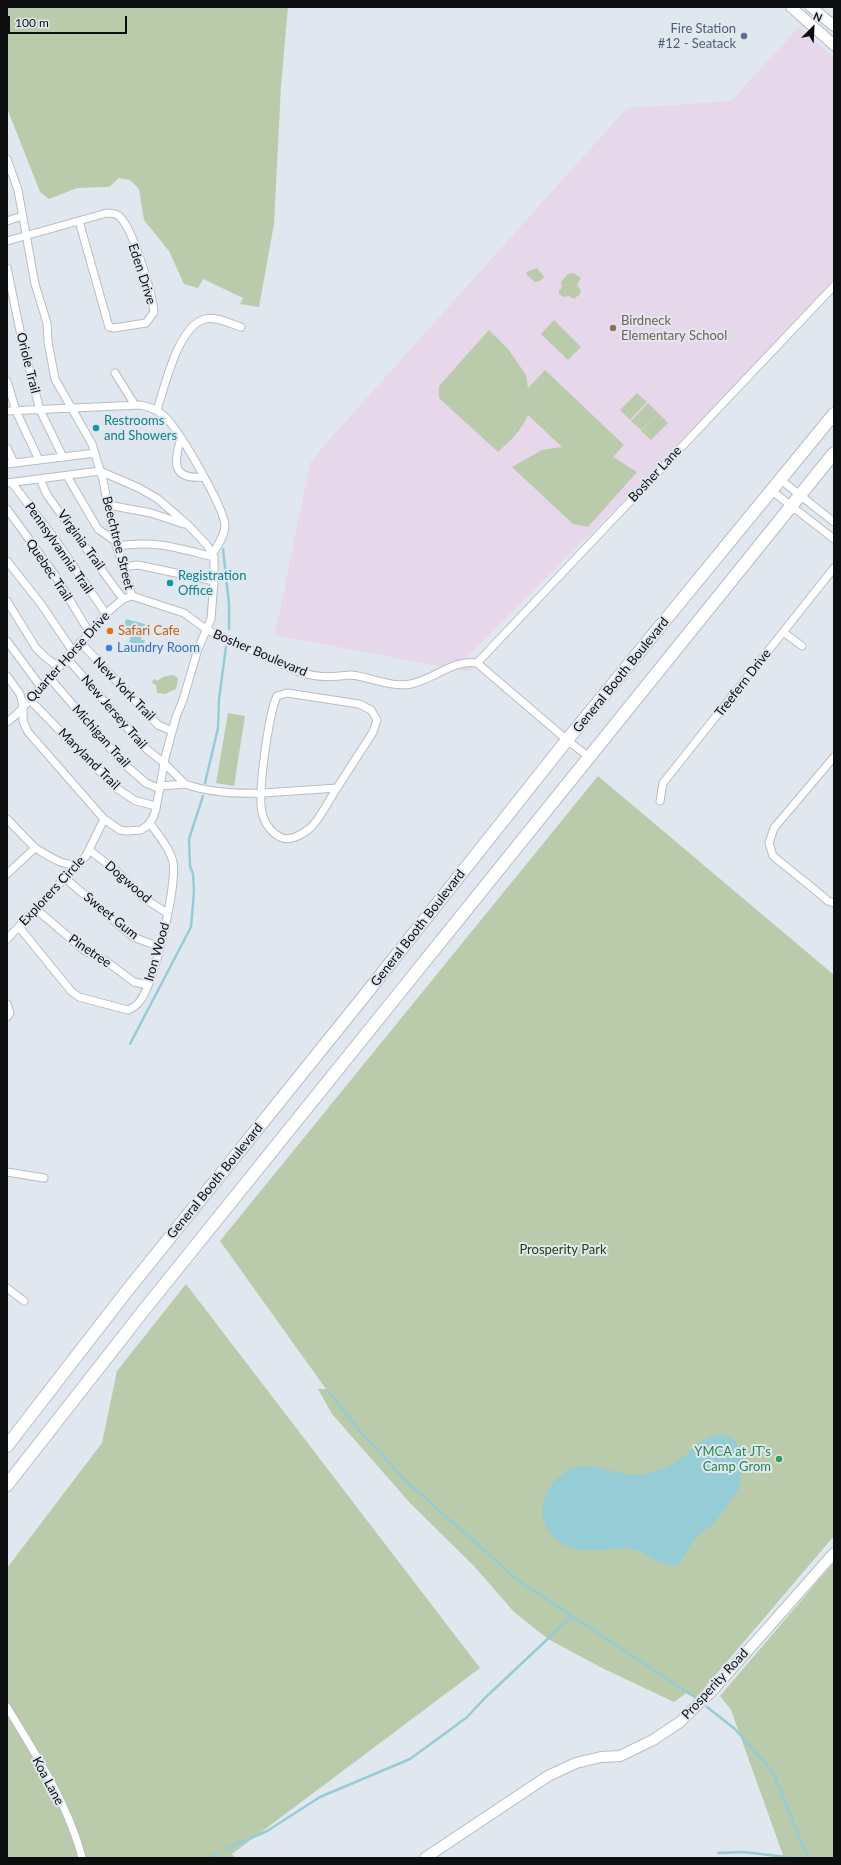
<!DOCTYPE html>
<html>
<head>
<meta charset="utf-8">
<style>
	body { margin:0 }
	#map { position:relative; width:841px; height:1865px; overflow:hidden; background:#e1e7ef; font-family:Lato,sans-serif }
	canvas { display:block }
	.frame { position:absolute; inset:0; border:8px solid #0c0e10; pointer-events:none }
	.north { position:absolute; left:793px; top:8px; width:40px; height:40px; -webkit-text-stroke:3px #e1e7ef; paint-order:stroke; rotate:24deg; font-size:11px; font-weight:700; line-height:16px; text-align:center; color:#0c0e10 }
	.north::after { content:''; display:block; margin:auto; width:14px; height:18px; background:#0c0e10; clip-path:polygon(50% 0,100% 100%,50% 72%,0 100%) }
	.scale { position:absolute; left:8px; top:16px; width:119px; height:18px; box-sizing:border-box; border:2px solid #0c0e10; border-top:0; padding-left:5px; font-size:12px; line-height:14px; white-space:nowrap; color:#0c0e10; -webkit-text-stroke:3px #e1e7ef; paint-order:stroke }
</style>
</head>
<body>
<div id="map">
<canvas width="841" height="1865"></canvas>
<div class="frame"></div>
<div class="north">N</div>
<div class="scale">100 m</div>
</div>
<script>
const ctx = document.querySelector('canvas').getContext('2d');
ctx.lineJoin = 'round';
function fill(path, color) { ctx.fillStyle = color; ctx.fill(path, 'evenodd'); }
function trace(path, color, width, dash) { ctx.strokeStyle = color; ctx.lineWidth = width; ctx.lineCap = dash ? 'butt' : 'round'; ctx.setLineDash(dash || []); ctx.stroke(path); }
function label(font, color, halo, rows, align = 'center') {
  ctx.font = font + ' Lato,sans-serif'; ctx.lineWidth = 4; ctx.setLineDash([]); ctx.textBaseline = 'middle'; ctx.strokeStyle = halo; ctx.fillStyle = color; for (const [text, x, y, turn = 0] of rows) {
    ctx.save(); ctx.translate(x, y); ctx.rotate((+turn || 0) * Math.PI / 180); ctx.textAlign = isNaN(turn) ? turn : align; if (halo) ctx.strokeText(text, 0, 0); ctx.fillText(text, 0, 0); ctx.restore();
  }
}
const education = new Path2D(`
	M 799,27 L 834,57 L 834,291 L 464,660 L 473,669 L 470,672 L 275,635 L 310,463 L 321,449 L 627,108 L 731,101 Z`);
const green = new Path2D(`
	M 7,7 L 288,7 L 281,86 L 274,224 L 259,307 L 240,304 L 243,298 L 203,279 L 198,288 L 184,284 L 169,251 L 144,220 L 139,189 L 130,180 L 119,178 L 109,187 L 77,188 L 49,199 L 40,192 L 7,108 Z
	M 537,268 L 544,277 L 540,281 L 535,282 L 526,274 L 527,272 Z
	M 573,273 L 581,278 L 577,285 L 581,290 L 580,294 L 574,299 L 569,296 L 564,297 L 559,294 L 559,291 L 562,287 L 561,282 L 568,274 Z
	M 554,320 L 581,347 L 568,360 L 541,334 Z
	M 489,330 L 508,349 L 526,375 L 528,388 L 545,370 L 624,445 L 613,457 L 637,472 L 588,527 L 573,524 L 512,467 L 542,450 L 562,447 L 528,415 C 522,430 510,441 498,452 L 439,398 L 439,386 Z
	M 637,393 L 647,402 L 630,420 L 620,410 Z
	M 648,403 L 658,413 L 641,430 L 631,421 Z
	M 658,413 L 668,423 L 651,440 L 641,431 Z
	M 171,675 L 176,676 L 178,679 L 176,689 L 165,694 L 157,693 L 156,685 L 152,683 L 153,680 L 156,679 L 157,681 L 163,677 Z
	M 228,713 L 245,716 L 234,786 L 216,783 Z
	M 598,776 L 834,975 L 834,1536 L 696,1698 L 688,1692 L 674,1702 L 602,1668 L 548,1639 L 514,1612 L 474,1566 L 410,1503 L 332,1414 L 318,1389 L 326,1389 L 220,1241 Z
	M 186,1284 L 480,1668 L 232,1854 L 235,1858 L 7,1858 L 7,1568 L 102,1443 L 117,1371 Z
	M 834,1562 L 834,1858 L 784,1858 L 731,1710 L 720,1696 Z`);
const water = new Path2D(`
	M 126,619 L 145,624 L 141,640 L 145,640 L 143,646 L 129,642 L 133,629 L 124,626 Z
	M 716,1435 L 726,1435 L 733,1439 L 740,1447 L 744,1455 L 739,1489 L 715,1522 L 694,1540 L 679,1564 C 662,1570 646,1549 626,1548 C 607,1548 586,1554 569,1547 C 531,1531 537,1485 571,1469 C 594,1459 620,1479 643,1474 C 656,1472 668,1468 679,1460 C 692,1451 700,1439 716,1435 Z`);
const stream = new Path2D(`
	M 223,549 L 229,604 L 229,629
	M 205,783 L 218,728 L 219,699 L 226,647
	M 130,1044 L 191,927 L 194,891 L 193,874 L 190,866 L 189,839 L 203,796
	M 327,1390 L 364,1436 L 408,1483 L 519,1581 L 696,1698
	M 707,1707 L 735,1729 L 773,1772 L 808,1858
	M 226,1849 L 267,1831 L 320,1797 L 410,1759 L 466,1718 L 486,1697 L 571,1617
	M 718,1853 L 743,1852 L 796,1858
	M 208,1858 L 218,1853`);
const street = new Path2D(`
	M 7,159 L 18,190 L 35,284 L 47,323 L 48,342 L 55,379 L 92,444 L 103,480 L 115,541 L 132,596
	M 7,221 L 22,216
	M 7,241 L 107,213 C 111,213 115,213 119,216 C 133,228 152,293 154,312 L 146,323 L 114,328 L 109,327 L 79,221
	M 7,268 L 23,345 L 40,410 L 63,457
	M 115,373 L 135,405
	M 7,381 L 16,411 L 39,460
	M 157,410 C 165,386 178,326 205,319 C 216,316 231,324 241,327
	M 7,411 L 141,405 C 149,407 156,409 163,415 C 178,427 223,506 225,525 C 225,535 218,545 213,553
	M 181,438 C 174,461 171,480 203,477
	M 7,448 L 14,463
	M 7,464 L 95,453
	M 67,476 L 98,529 L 115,541
	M 40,479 L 47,495 L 123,599
	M 781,480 L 834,522
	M 7,483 L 100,471 L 139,488 L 158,499 L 188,525 L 207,545 L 214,557 L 214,581 L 211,619 L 198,649 L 183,700 L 176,717 L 165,758 L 156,809 L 153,818 L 147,826 L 141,830 L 127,831 L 120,830 L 104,819 L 28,732 L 23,721 L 23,706 L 20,694 L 7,676
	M 12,483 L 55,539 L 106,614
	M 772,491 L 834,539
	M 108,505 L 151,513 L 184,524
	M 7,509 L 55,575 L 89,632
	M 117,546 C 156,540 177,548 214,557
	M 7,561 L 41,604 L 72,650
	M 123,567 L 138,565 L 214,581
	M 132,596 L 184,613 L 207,630 L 297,671 C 311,676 325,678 339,676 C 343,676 347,675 351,675 C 371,677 392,688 411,684 C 434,679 454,659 477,663 L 567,740 L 589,757
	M 7,601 L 36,648 L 44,656 L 58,667
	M 783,632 L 802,646
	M 7,641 L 41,687
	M 80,642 L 158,725 L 172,731
	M 66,657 L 144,747 L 164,763 L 185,784 L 160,786
	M 477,663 L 834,286
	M 49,677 L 123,763 L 146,783 L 160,789
	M 29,699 L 116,788 L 136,801 L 156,806
	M 7,722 L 17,714 L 110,610 L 123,599 L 132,596
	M 834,757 L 774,828 L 769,843 L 773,856 L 820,894 L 828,901 L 834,903
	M 185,784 C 210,793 238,794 264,793 L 337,788 L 373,732 L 377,720 L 371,710 L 359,704 L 287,693 L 277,696 C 269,712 256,799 263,816 C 266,825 272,833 280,837 C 289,842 302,835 310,828 C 319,821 330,798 337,788
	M 660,801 L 663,783 L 834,568
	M 7,819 L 35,848 L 7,874
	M 35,848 C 48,855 65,869 80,863
	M 89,850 L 117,871 L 142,897 L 167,913
	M 65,878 L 133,937 L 160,947
	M 36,909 L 85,951 L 106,961 L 134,982 L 148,985
	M 19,927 L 71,991 L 79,997 L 128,1010 C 133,1008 137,1005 140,1001 C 155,981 177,886 173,862 C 170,848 158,835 150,823
	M 7,939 L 86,856 L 104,819
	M 7,1004 L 10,1013 L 7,1017
	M 7,1172 L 44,1178
	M 7,1288 L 24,1301
	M 7,1707 C 35,1753 69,1806 82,1858`);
const secondary = new Path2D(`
	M 791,7 L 834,45
	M 811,7 L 834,26
	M 425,1858 L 548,1776 L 576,1763 L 601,1757 L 620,1756 L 653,1740 L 680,1722 L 713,1690 L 834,1553`);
const highway = new Path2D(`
	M 7,1446 L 126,1292 L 365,995 L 567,740 L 834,414
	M 7,1485 L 144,1310 L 834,453`);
const markers = [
	[744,36,4,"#5c6f8a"],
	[613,328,4,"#8d6e63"],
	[96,428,4,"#0f9aa8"],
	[170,583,4,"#0f9aa8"],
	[110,631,4,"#e8710a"],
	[109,648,4,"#3f7fe0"],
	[779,1459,4,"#2e9e5b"]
];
const serviceNames = [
	["Fire Station",736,29],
	["#12 - Seatack",736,44]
];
const streetNames = [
	["Eden Drive",142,274,72],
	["Oriole Trail",28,363,76],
	["Bosher Lane",655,474,-47],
	["Virginia Trail",81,540,54],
	["Beechtree Street",118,543,76],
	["Pennsylvannia Trail",59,548,55],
	["Quebec Trail",49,570,56],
	["Bosher Boulevard",260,653,23],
	["Quarter Horse Drive",68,657,-48],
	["General Booth Boulevard",621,675,-51],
	["Treefern Drive",743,683,-52],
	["New York Trail",124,689,46],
	["New Jersey Trail",114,712,49],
	["Michigan Trail",101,736,48],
	["Maryland Trail",89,759,45],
	["Dogwood",128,882,41],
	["Explorers Circle",52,891,-47],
	["Sweet Gum",111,916,39],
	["General Booth Boulevard",418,928,-52],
	["Pinetree",90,951,34],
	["Iron Wood",157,952,-74],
	["General Booth Boulevard",215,1181,-51],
	["Prosperity Road",715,1684,-47],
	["Koa Lane",48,1781,62]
];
const educationNames = [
	["Birdneck",621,321],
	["Elementary School",621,336]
];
const cultureNames = [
	["Restrooms",104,421],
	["and Showers",104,436],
	["Registration",178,576],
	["Office",178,591]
];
const foodNames = [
	["Safari Cafe",118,631]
];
const shopNames = [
	["Laundry Room",117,648]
];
const parkNames = [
	["Prosperity Park",563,1250]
];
const leisureNames = [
	["YMCA at JT's",771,1452],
	["Camp Grom",771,1467]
];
fill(education, '#e6d7ea');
fill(green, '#bacbac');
fill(water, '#95ccd6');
trace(stream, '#95ccd6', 2.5);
trace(street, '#b7bdc4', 9);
trace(secondary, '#b7bdc4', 12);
trace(highway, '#b7bdc4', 14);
trace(street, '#fff', 7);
trace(secondary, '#fff', 10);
trace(highway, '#fff', 12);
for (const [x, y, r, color] of markers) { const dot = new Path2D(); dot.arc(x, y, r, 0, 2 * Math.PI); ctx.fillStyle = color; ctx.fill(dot); trace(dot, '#e1e7ef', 1.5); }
label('13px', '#4e5e75', '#e1e7ef', serviceNames, 'right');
label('13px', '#0c0e10', '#e1e7ef', streetNames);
label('13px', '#785e54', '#e1e7ef', educationNames, 'left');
label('13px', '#0d838f', '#e1e7ef', cultureNames, 'left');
label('13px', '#c56008', '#e1e7ef', foodNames, 'left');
label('13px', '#366cbe', '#e1e7ef', shopNames, 'left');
label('13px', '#264005', '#e1e7ef', parkNames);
label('13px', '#27864d', '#e1e7ef', leisureNames, 'right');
</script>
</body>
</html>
